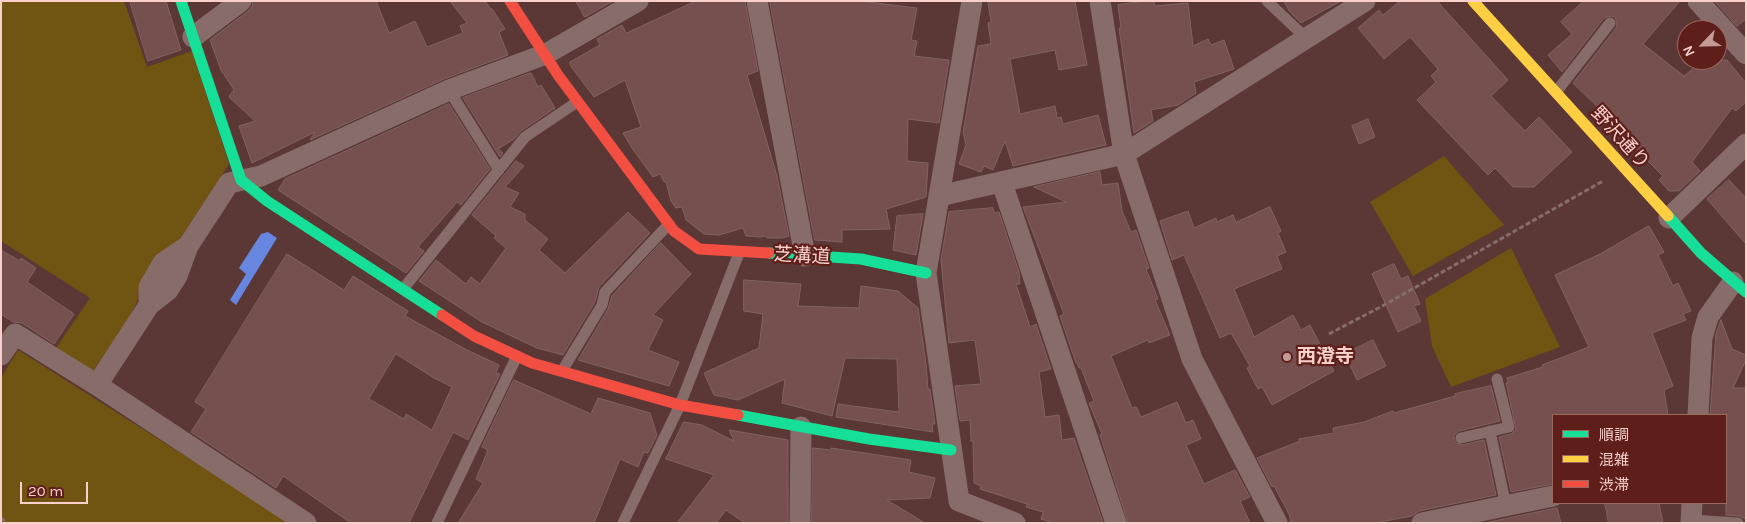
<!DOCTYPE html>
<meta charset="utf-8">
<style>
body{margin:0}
#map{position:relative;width:1747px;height:524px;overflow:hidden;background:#5b3835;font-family:Karla,"Noto Sans JP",sans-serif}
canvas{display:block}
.frame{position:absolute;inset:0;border:2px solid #f9d0cb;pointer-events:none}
.legend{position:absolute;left:1552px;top:414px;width:175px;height:90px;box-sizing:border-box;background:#5e1f1b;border:1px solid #9c6661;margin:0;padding:6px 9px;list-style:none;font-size:15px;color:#f9d0cb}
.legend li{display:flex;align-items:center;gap:10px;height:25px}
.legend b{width:25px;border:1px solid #9c6661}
.north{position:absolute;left:1677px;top:20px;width:50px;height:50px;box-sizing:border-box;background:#5e1f1b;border:1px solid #9c6661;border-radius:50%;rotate:246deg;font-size:14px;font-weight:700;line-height:20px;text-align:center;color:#f9d0cb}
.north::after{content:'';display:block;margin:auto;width:18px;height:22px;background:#c29b96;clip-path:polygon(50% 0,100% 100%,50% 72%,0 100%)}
.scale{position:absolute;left:20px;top:482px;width:68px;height:22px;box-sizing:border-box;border:2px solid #f9d0cb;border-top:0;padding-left:6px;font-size:15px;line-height:18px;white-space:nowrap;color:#f9d0cb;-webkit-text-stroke:4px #5e1f1b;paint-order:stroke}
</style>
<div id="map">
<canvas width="1747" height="524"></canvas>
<div class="frame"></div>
<ul class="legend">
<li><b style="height:6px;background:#16e098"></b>順調</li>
<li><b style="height:6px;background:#ffcf43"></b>混雑</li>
<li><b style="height:6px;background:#f24e42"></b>渋滞</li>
</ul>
<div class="north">N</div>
<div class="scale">20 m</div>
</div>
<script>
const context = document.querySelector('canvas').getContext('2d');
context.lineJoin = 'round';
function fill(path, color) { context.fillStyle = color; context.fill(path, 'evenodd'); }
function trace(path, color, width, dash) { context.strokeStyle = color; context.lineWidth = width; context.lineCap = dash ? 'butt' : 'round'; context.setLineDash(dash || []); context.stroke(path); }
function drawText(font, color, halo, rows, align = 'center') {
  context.font = font + ' Karla,"Noto Sans JP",sans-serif'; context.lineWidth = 4.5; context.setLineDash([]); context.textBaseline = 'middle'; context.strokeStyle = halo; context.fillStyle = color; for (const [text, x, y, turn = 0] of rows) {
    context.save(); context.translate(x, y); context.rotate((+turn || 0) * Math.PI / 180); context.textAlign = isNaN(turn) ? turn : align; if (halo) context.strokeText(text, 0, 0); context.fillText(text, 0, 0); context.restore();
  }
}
const green = new Path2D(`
 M1,1H124L147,67L192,51L229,164L174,248L139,290L137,302L122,329L91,374L54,351L90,298L1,241Z
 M1444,156L1504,225L1413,276L1370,202Z
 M1511,248L1560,347L1451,387L1432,346L1425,299Z
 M18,350L291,523H1V378Z`);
const water = new Path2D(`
 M268,232L277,238L236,305L230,300L246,274L239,268L261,234Z`);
const building = new Path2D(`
 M130,1H166L181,50L148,61Z
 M253,1H376L389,33L415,21L427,47L463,33L460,26L467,23L450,1H485L491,9H492L505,29L499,32L508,55L444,79L310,140L315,132L252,163L239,126L255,121L230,98L229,96L234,90L221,70L210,40L248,11L252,6Z
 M576,1H613L585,17Z
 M696,1H745L758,71L747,75L777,176L789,236L782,238H767L766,236L761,237L746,236L743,228L719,235L704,234L686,220L682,207L676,208L671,201L666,182H664L660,174L653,177L632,148L623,133L641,127L625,80L594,97L570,65V62L600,45L597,39L622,25L626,33Z
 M770,1H860L917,8L911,40L917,41L914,56L949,60L939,123L908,119L907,161L928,163L926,197L886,209L890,229L842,230V242L815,240Z
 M988,1H1075L1087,65L1059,70L1055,50L1010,59L1020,114L1055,106L1057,118L1061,117L1063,124L1098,115L1106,145L1013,166L1005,141L993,170L984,166L981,172L959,164L966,145L963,132L978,46L991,44L988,23L991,22Z
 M1146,1H1154L1155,6L1188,3L1193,46L1208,39L1211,45L1224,40L1234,69L1194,82L1196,93L1178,105L1151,110L1153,121L1134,133L1119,28H1121L1118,5Z
 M1284,1H1341L1301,23L1290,12Z
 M1400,1H1437L1508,80L1491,96L1525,131L1539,117L1572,152L1534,187H1513L1495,168L1488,175L1417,100L1436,82L1431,76L1438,69L1410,37L1384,59L1358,28L1379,10L1383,15Z
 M1584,1H1680L1643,44L1684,76L1704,60H1727L1746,83V102L1736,111L1732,108L1692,162L1700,171L1679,191H1669L1659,180L1663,176L1611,124L1613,122L1573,83L1616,28L1617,24L1615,17L1611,16L1604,18L1562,72L1548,55L1572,34L1561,22Z
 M1715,1H1746V19L1737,26Z
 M531,73L538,87L541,85L555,108L521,131L514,139L498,149L503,153L500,157L463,98Z
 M449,104L490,169L461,205L457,202L418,247L424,251L406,273L278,190L285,179Z
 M1368,119L1375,137L1359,144L1352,126Z
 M516,161L524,166L505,187L519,193L510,207L525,214V220L548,239L539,250L565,273L628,212L650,233L599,287L595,302L563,355L537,348L482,322L419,281L436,260L466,284L471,277L480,284L506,248L494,238L496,236L472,215Z
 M1100,172L1102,185L1118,183L1122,211L1131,232L1136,230L1149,268L1146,269L1158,299L1155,300L1170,335L1149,343L1148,340L1111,356L1132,408L1136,407L1141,417L1177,402L1186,423L1193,420L1201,439L1186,445L1204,484L1235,470L1250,497L1240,501L1250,523H1128L1100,435L1102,434L1089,403L1094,401L1081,368H1079L1077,363H1076L1060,316L1064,314L1023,207L1066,202L1034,187Z
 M1729,180L1746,198V244L1707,199Z
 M1270,207L1281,231L1278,233L1286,252L1277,256L1282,269L1234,289L1254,337L1293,315L1301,330L1310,325L1334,371L1272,405L1262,387L1258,389L1247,368L1250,366L1231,333L1220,338L1184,255L1172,260L1160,221L1188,211L1194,228L1216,218L1217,222L1233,215L1236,222Z
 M993,208L994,213L999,212L1019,272L1020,284H1016L1030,327L1036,324L1051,369L1039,372L1045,417L1059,415L1062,440L1074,438L1103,523H1053L1041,519L1043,512L1026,507L1027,504L980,489L981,486L974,483L973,441H971L970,420L960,421L955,386L981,384L975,340L949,343L941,260L949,212Z
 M923,214L916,255L893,250L897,216Z
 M1649,226L1664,252L1658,255L1673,286L1678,283L1691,311L1683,314L1686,320L1652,333L1673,386L1664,390L1668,415H1553V484L1511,492L1499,437L1511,434L1516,429L1506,383H1508L1507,378L1543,367L1542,365L1589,347L1555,275L1600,254Z
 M661,243L691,274L653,315L663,320L648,350L679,362L669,386L578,360L608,309L612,296Z
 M1,250L20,261L21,258L36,268L27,282L74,314L54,344L22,323L13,322L1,314Z
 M287,254L344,290L353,276L408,311L405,316L467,350L499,365L496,373L500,374L468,440L453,432L409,523H351L283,476L276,488L191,432L206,409L195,402ZM396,354L434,378L452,387L432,430L406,414L404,419L369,399Z
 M1394,264L1401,279L1408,276L1420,304L1414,306L1421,321L1398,332L1372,274Z
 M744,280L801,284L798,306L859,308L861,286L898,291L918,308L926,364L928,389H930L935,424H932L933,432L836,417L838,404L899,412L897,359L845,358L832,416L782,403L785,379L738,400L714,395L704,373L759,348L763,314L744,311Z
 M1721,320L1732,349L1746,355V360L1733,388H1746V519L1739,516L1726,515V415H1710L1716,334Z
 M1373,340L1386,366L1357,380L1345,354Z
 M514,380L591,414L598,398L650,413L657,435L648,453L644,452L638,467L620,459L594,523H458L483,483L476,479L488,450L482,447Z
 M1491,386L1500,421L1459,431L1454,435V439L1456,443L1462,445L1484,440L1496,495L1419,511L1412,516L1375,523H1291L1289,514L1274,486L1272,487L1257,458L1300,441L1299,439L1334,433L1333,428L1364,422L1393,411L1394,413L1455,396V394Z
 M684,422L702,425L734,441L729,430L788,440V523H745L726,510L716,523H677L714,475L666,459Z
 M813,448L831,450V448L911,460L909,472L935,478L930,498L887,500L925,523H812Z
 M1605,503H1659L1663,523H1609Z
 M1557,508L1561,523H1485L1556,508Z`);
const path = new Path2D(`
 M1329,334L1386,304L1603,181
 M1,518L7,523`);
const lane = new Path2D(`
 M1267,1L1306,38
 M449,90L499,170
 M1556,92L1610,23
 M403,289L525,137L577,102
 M562,371L602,305L605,292L669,224
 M1490,431L1506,506
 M1461,438L1509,427L1497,379
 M1691,520L1738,523
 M437,523L517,356
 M623,523L680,405L739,253`);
const street = new Path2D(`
 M757,1L805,256
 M972,1L926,273L959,501L1015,523
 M1100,1L1124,154L1192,359L1277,523
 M1698,1L1746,54
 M193,37L241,1
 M1002,183L1116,523
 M939,196L1124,154L1365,1
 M1669,218L1746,144
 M149,305V287L163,263L188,246
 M1,355L15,334L97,385L306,523
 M97,385L149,305L168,290L177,276L188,246L229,183L261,176L449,90L546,54L638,1
 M1698,415L1702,338L1708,317L1733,282
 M800,523L801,427
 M1422,523L1553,496
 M1691,523L1692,503`);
const fast = new Path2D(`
 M181,1L241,180L267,201L442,315
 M1668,216L1701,253L1746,292
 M769,253L861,259L926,273
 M738,415L869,439L951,450`);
const slow = new Path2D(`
 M1473,1L1668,216`);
const jam = new Path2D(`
 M510,1L558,75L674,231L699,249L769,253
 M442,315L474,336L532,363L680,405L738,415`);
const markers = [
 [1287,357,5,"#c29b96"]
];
const streetNames = [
 ["野沢通り",1620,138,48],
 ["芝溝道",802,256,3]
];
const poiNames = [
 ["西澄寺",1297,357]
];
fill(green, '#705411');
fill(water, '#6786e0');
fill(building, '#76504e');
trace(building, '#806360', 1);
trace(path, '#866d6b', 3, [5, 2.5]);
trace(lane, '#876c6a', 11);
trace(street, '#876c6a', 21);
trace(fast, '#16e098', 11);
trace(slow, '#ffcf43', 11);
trace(jam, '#f24e42', 11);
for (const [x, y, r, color] of markers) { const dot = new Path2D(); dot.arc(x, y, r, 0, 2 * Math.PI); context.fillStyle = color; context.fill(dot); trace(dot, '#5e1f1b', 2); }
drawText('19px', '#f9d0cb', '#5e1f1b', streetNames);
drawText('bold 19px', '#f9d0cb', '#5e1f1b', poiNames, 'left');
</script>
